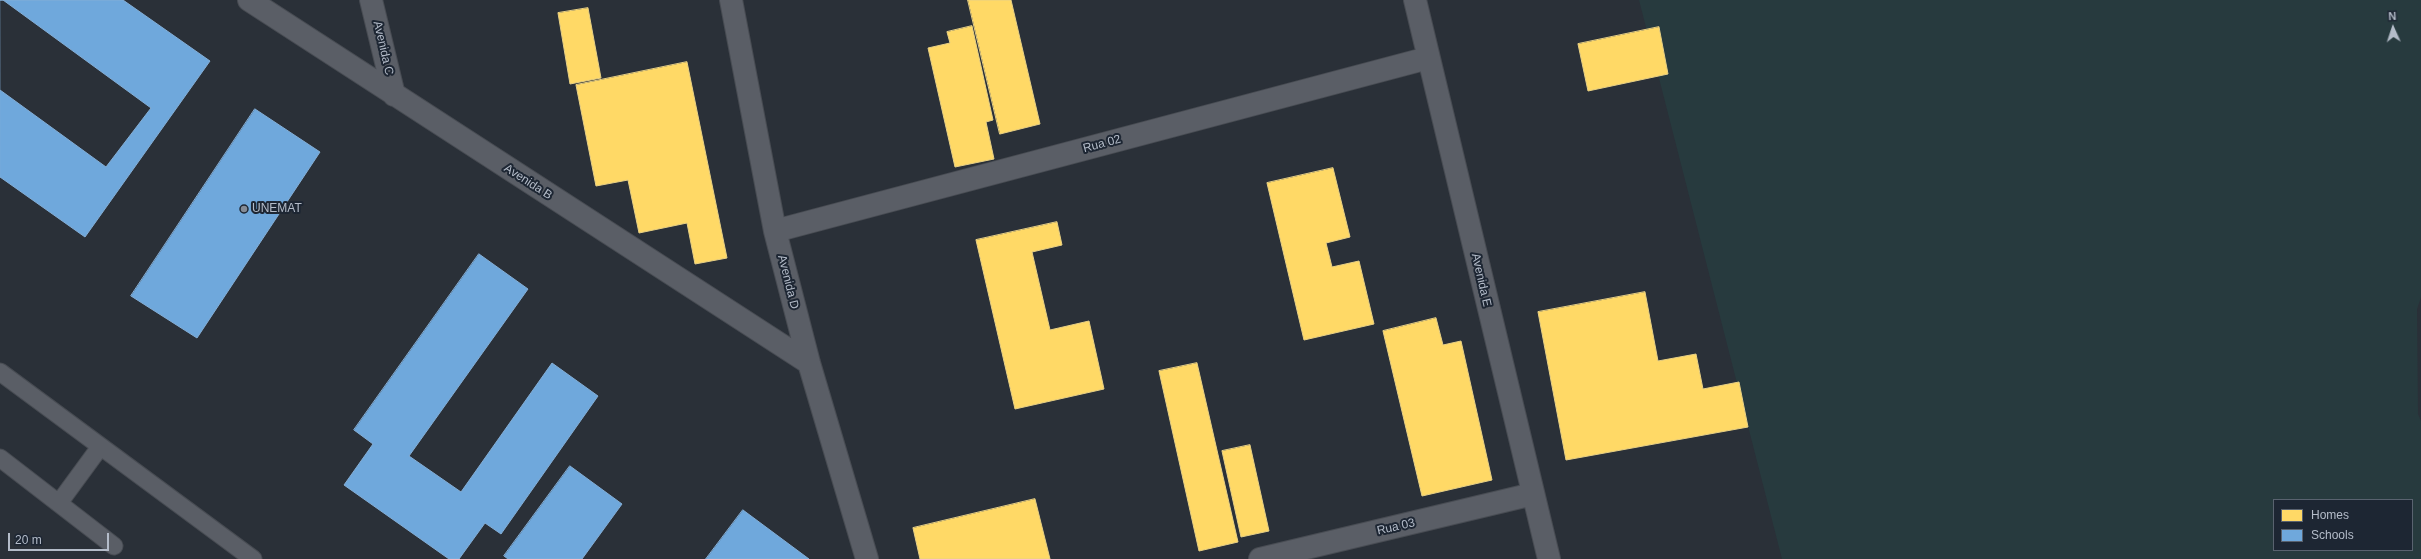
<!DOCTYPE html>
<style>
body{margin:0}
#map{position:relative;width:2421px;height:559px;overflow:hidden;background:#2a3038;font-family:Helvetica,sans-serif}
canvas{display:block}
.legend{position:absolute;left:2273px;top:499px;width:140px;height:52px;box-sizing:border-box;background:#1d2633;border:1px solid #59626f;margin:0;padding:5px 7px;list-style:none;font-size:12px;color:#b4bcc9}
.legend li{display:flex;align-items:center;gap:8px;height:20px}
.legend b{width:20px;border:1px solid #59626f}
.north{position:absolute;left:2373px;top:8px;width:40px;height:40px;-webkit-text-stroke:3px #1d2633;paint-order:stroke;rotate:357deg;font-size:11px;font-weight:700;line-height:16px;text-align:center;color:#b4bcc9}
.north::after{content:'';display:block;margin:auto;width:14px;height:18px;background:#b4bcc9;clip-path:polygon(50% 0,100% 100%,50% 72%,0 100%)}
.scale{position:absolute;left:8px;top:533px;width:101px;height:18px;box-sizing:border-box;border:2px solid #b4bcc9;border-top:0;padding-left:5px;font-size:12px;line-height:14px;white-space:nowrap;color:#b4bcc9;-webkit-text-stroke:3px #1d2633;paint-order:stroke}
</style>
<div id="map">
<canvas width="2421" height="559"></canvas>
<ul class="legend">
<li><b style="height:11px;background:#ffd966"></b>Homes</li>
<li><b style="height:11px;background:#6fa8dc"></b>Schools</li>
</ul>
<div class="north">N</div>
<div class="scale">20 m</div>
</div>
<script>
const context = document.querySelector('canvas').getContext('2d');
context.lineJoin = 'round';
function fill(path, color) { context.fillStyle = color; context.fill(path, 'evenodd'); }
function trace(path, color, width, dash) { context.strokeStyle = color; context.lineWidth = width; context.lineCap = dash ? 'butt' : 'round'; context.setLineDash(dash || []); context.stroke(path); }
function drawText(font, color, halo, rows, align = 'center') {
  context.font = font + ' Helvetica,sans-serif'; context.lineWidth = 4; context.setLineDash([]); context.textBaseline = 'middle'; context.strokeStyle = halo; context.fillStyle = color; for (const [text, x, y, turn = 0] of rows) {
    context.save(); context.translate(x, y); context.rotate((+turn || 0) * Math.PI / 180); context.textAlign = isNaN(turn) ? turn : align; if (halo) context.strokeText(text, 0, 0); context.fillText(text, 0, 0); context.restore();
  }
}
const green = new Path2D(`
 M1639,0H2421V297L2417,309L2418,414L2421,421V559H1782ZM2274,500H2412V550H2274Z`);
const homes = new Path2D(`
 M968,0H1011L1040,124L1000,134Z
 M588,8L601,78L570,84L558,13Z
 M972,26L993,120L986,122L994,159L955,167L928,48L950,43L947,32Z
 M1659,27L1668,74L1588,91L1578,44Z
 M687,62L727,258L695,264L687,223L639,233L628,180L596,186L576,85Z
 M1333,168L1350,237L1326,243L1332,267L1359,261L1374,324L1304,340L1267,183Z
 M1057,222L1062,245L1032,252L1050,330L1089,321L1104,389L1015,409L976,240Z
 M1645,292L1658,361L1696,354L1703,389L1739,382L1748,427L1566,460L1538,312Z
 M1436,318L1443,345L1461,341L1492,480L1422,496L1383,331Z
 M1197,363L1238,542L1199,551L1159,371Z
 M1250,445L1269,531L1241,537L1222,451Z
 M1035,499L1050,559H920L913,528Z`);
const schools = new Path2D(`
 M0,0H123L210,61L85,237L0,177Z
 M0,0H3L151,108L106,167L0,90Z
 M255,109L320,152L197,338L131,296Z
 M479,254L528,289L409,456L461,492L552,363L598,396L501,534L485,523L459,559H449L344,485L373,444L354,430Z
 M570,466L622,504L582,559H508L504,556Z
 M743,510L809,559H706Z`);
const service = new Path2D(`
 M0,372L253,559
 M0,458L114,546
 M59,503L100,447`);
const minor = new Path2D(`
 M249,0L809,363
 M371,0L394,95
 M731,0L775,231L809,363L867,559
 M1415,0L1549,559
 M775,231L1428,58
 M1260,559L1533,494`);
const markers = [
 [244,209,4,"#848b96"]
];
const streetNames = [
 ["Avenida C",383,48,77],
 ["Rua 02",1102,144,-15],
 ["Avenida B",528,182,33],
 ["Avenida E",1481,280,77],
 ["Avenida D",788,282,76],
 ["Rua 03",1396,527,-13]
];
const poiNames = [
 ["UNEMAT",252,209]
];
fill(green, '#273a3e');
fill(homes, '#ffd966');
trace(homes, '#e8d084', 1);
fill(schools, '#6fa8dc');
trace(schools, '#84aed6', 1);
trace(service, '#484c53', 19);
trace(minor, '#484c53', 24);
trace(service, '#5a5e66', 17);
trace(minor, '#5a5e66', 22);
for (const [x, y, r, color] of markers) { const dot = new Path2D(); dot.arc(x, y, r, 0, 2 * Math.PI); context.fillStyle = color; context.fill(dot); trace(dot, '#1d2633', 1.5); }
drawText('12px', '#b4bcc9', '#1d2633', streetNames);
drawText('12px', '#b4bcc9', '#1d2633', poiNames, 'left');
</script>
